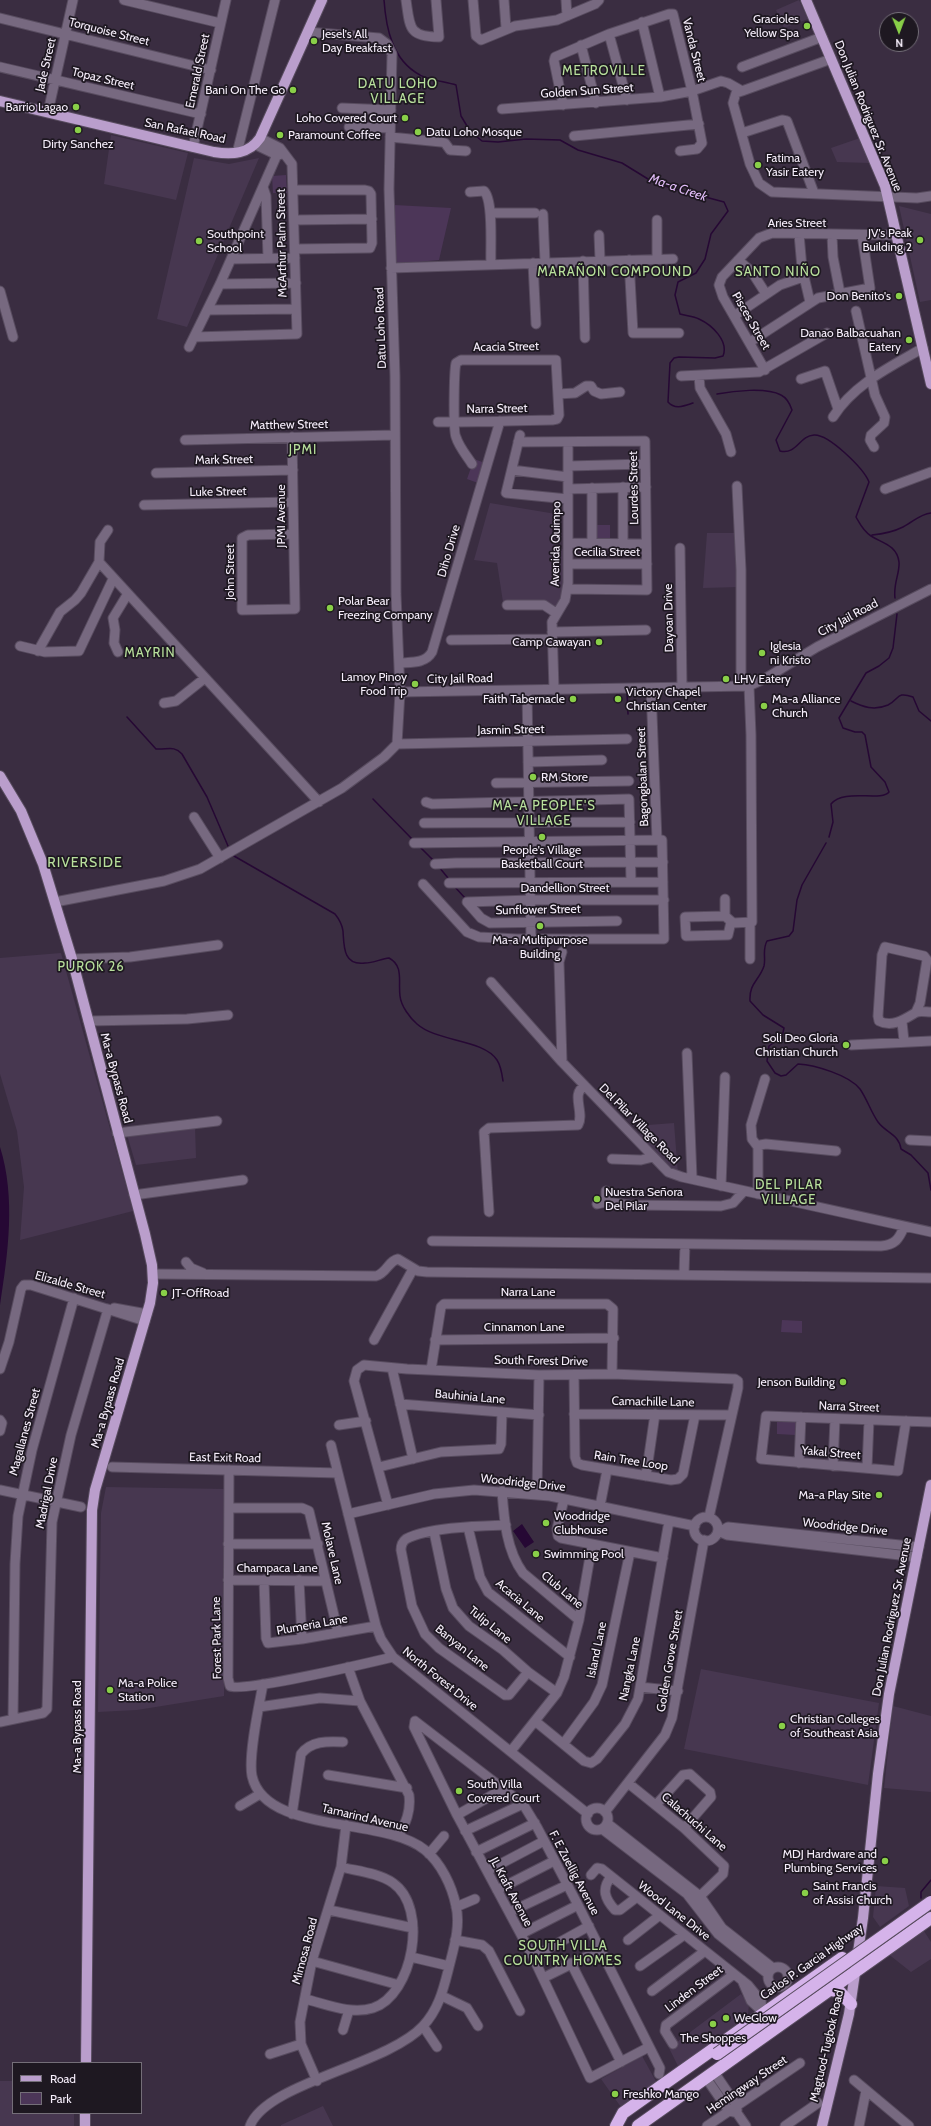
<!DOCTYPE html>
<meta charset="utf-8">
<style>
body{margin:0}
#map{position:relative;width:931px;height:2126px;overflow:hidden;background:#3a2d41;font-family:Cabin,sans-serif}
canvas{display:block}
.legend{position:absolute;left:12px;top:2062px;width:130px;height:52px;box-sizing:border-box;background:#1e1821;border:1px solid #746e78;margin:0;padding:5px 7px;list-style:none;font-size:12px;color:#f6eefb}
.legend li{display:flex;align-items:center;gap:8px;height:20px}
.legend b{width:20px;border:1px solid #746e78}
.north{position:absolute;left:879px;top:12px;width:40px;height:40px;box-sizing:border-box;background:#1e1821;border:1px solid #746e78;border-radius:50%;rotate:179deg;font-size:11px;font-weight:700;line-height:16px;text-align:center;color:#f6eefb}
.north::after{content:'';display:block;margin:auto;width:14px;height:18px;background:#89cf48;clip-path:polygon(50% 0,100% 100%,50% 72%,0 100%)}
</style>
<div id="map">
<canvas width="931" height="2126"></canvas>
<ul class="legend">
<li><b style="height:5px;background:#ba9ecc"></b>Road</li>
<li><b style="height:11px;background:#4c3658"></b>Park</li>
</ul>
<div class="north">N</div>
</div>
<script>
const context = document.querySelector('canvas').getContext('2d');
context.lineJoin = 'round';
function fill(path, color) { context.fillStyle = color; context.fill(path, 'evenodd'); }
function trace(path, color, width, dash) { context.strokeStyle = color; context.lineWidth = width; context.lineCap = dash ? 'butt' : 'round'; context.setLineDash(dash || []); context.stroke(path); }
function drawText(font, color, halo, rows, align = 'center') {
  context.font = font + ' Cabin,sans-serif'; context.lineWidth = 3.5; context.setLineDash([]); context.textBaseline = 'middle'; context.strokeStyle = halo; context.fillStyle = color; for (const [text, x, y, turn = 0] of rows) {
    context.save(); context.translate(x, y); context.rotate((+turn || 0) * Math.PI / 180); context.textAlign = isNaN(turn) ? turn : align; if (halo) context.strokeText(text, 0, 0); context.fillText(text, 0, 0); context.restore();
  }
}
const built = new Path2D(`
 M799,0L808,19L784,28L776,10Z
 M111,135L188,153L176,200L104,184Z
 M860,138L870,163L837,162L831,148Z
 M194,158L229,164L259,158L187,327L157,319Z
 M899,206L931,214V300L920,302Z
 M490,503L556,514V549H565V591L556,608L541,603L503,602L497,563L474,560Z
 M707,533H738L739,587L703,588Z
 M61,953L133,1211L20,1240L24,1187L17,1131L0,1074V958Z
 M674,1123L678,1174L671,1171L636,1137L648,1125Z
 M195,1126L196,1158L136,1165L127,1135Z
 M106,1487L226,1489L224,1696L137,1710L98,1712L101,1513Z
 M701,1669L879,1703L868,1785L684,1749Z
 M893,1706L931,1716V1792L884,1788Z
 M876,1886L905,1888L909,1906L880,1927L873,1917Z
 M922,1928L931,1942V1959L911,1972L887,1953Z
 M741,1994L749,2005L747,2022L680,2070L669,2048Z
 M642,2056L658,2085L623,2110L601,2079Z
 M0,2081H13V2113H74V2126H0Z
 M323,2106L333,2126H281V2125Z`);
const green = new Path2D(`
 M286,175L287,193H273L272,176Z
 M394,205L451,208L439,260L394,264Z
 M474,459L485,463L478,483L467,479Z
 M597,525H610V538H597Z
 M782,1320L802,1321V1333L781,1332Z
 M777,1422H796L795,1435L777,1434Z`);
const water = new Path2D(`
 M0,1147C16,1198 8,1253 0,1305Z
 M522,1524L534,1542L525,1548L513,1531Z`);
const stream = new Path2D(`
 M384,0C386,28 392,60 420,75C426,79 446,82 456,85L461,116L470,131L482,141L498,142L526,139L560,140L578,150L622,163L648,179L668,187L724,202L728,211L711,234L705,259L696,273L678,282L675,295L680,314C686,316 693,316 699,319C712,325 729,341 723,356L715,358L679,357L674,358L670,363L668,402C675,410 684,406 693,403
 M717,394C733,391 766,387 781,395C787,398 790,404 792,410L776,440L780,451C797,455 799,436 814,435C829,434 864,469 869,482L856,517C860,524 863,531 871,536C882,543 897,545 899,562C900,573 893,584 895,598
 M872,535C883,534 893,532 903,527C913,522 920,514 931,513
 M627,692L628,714
 M851,701C863,707 874,711 888,705C900,699 896,691 913,697L919,711L931,721
 M127,717L156,749C167,750 174,745 182,754L207,797L228,846
 M373,799L412,839
 M829,837L833,822L831,804C844,788 881,802 889,792L885,782L871,767L865,735L862,732H855L843,728L839,718L866,673L879,666L889,658L893,648L897,614
 M826,843L802,885L797,900L793,931L789,936L767,941C762,950 766,958 764,966C759,981 749,983 750,1001L763,1015L784,1028L782,1037L769,1046L767,1061L775,1073L781,1076L786,1075L798,1064C815,1065 849,1075 860,1089C867,1099 871,1112 878,1122C886,1133 899,1134 901,1149L911,1155L928,1173L931,1190
 M420,847L433,860
 M234,856L335,914C339,919 342,924 343,931C344,946 343,966 365,963C373,963 381,959 389,958C404,966 398,981 400,996C401,1006 410,1018 417,1024C437,1042 483,1039 497,1060C501,1066 502,1074 503,1081
 M439,867L448,878
 M454,886L465,898
 M921,1898V1892L931,1880`);
const minor = new Path2D(`
 M124,0L220,23
 M406,0C410,27 408,37 439,37L436,0
 M473,0L476,36L481,40L515,26L557,20L595,4L599,0
 M504,0L506,28
 M566,0L567,16
 M0,18L211,70
 M642,22L660,97
 M609,34L627,100
 M581,45L596,103
 M0,67L201,114
 M742,67L822,37
 M742,91L736,93L733,103L750,164L759,183L772,192L917,198L931,196
 M563,105L554,61L555,57L609,34L669,14H673L692,91L702,143L697,149L680,151
 M342,108L391,110
 M502,109L660,97L692,91L721,81L728,83L742,91L831,59
 M48,112L73,0
 M349,127L390,128
 M742,133L782,120L787,121L814,193
 M574,136L699,124
 M390,137L441,142L445,143L450,150L466,151
 M254,144L277,155L282,154
 M193,147L226,0
 M237,153L275,0
 M263,187L266,196L268,258
 M293,190H365L369,191L371,194L372,243L370,248L295,249
 M470,192L484,191C494,201 490,249 491,264
 M490,213H535
 M543,214L545,262
 M294,220L372,219
 M657,220V259
 M799,234L802,268L810,302
 M599,235L600,260
 M832,235L833,257L840,293
 M231,259L295,258
 M629,260L633,333H679
 M738,260L752,272L766,294
 M583,261L585,338
 M533,263L536,324
 M391,268L673,259
 M220,284L296,283
 M0,291L13,337
 M208,310L296,309
 M856,311L875,395L885,417L884,423L871,435L870,440L874,447
 M734,316L780,285L803,277
 M194,337L297,334L292,164L280,148L260,138
 M750,342L818,298L870,288L862,235
 M189,347L220,284L280,148
 M765,370L723,297L719,285L722,277L759,238L772,233L897,235
 M681,376L759,372L827,333
 M699,376L700,388L726,434L731,452
 M801,379L825,371L838,409
 M558,394L575,393L586,386H591L594,391L601,394L620,392
 M833,417C854,384 890,367 923,348
 M438,422C461,422 484,422 507,421L552,420L557,419L559,415L556,360H461L456,363C454,371 453,432 456,437C459,447 467,456 472,464
 M520,435L506,493L568,499
 M185,440L395,435
 M518,442L645,441L647,590L568,589
 M568,466L645,464
 M512,470L568,477
 M156,473L293,470
 M737,486L741,570V686
 M592,488V544
 M568,489L646,487
 M885,489L931,472
 M144,505L292,502
 M292,534L248,535L242,538V610L295,609L292,437
 M568,543L646,544
 M623,544V487
 M680,548L682,688
 M99,562L319,802
 M568,564H647
 M507,605H544L556,613
 M552,632L646,630
 M451,640L552,639
 M20,646L45,652L79,651L113,579
 M38,651L60,612L75,600L81,593L99,562L100,542L108,530
 M118,652L114,643L115,630L113,618L127,595
 M399,663C411,662 425,664 432,652L500,421
 M651,689L657,840
 M527,690L531,939
 M554,690L552,622L565,600L568,583V442
 M400,692L749,686L766,678L817,647L931,589
 M164,703L176,701L205,678
 M397,744L627,739
 M528,762L602,760
 M496,783L629,781
 M426,802L432,804L629,799L631,881
 M194,817L220,858
 M424,823L630,822
 M414,843L662,840L664,939H517L479,937L467,932L423,884
 M435,864L456,863L663,862
 M449,883L663,882
 M725,899V916
 M55,902L164,881L200,869L342,788L384,757L397,744L400,692L396,594L395,376L389,189L392,54L387,44L379,38L308,32
 M467,902L531,900H664
 M467,902L481,918L490,923L617,921
 M731,922L728,935L686,936L685,917L725,916L733,923L752,922L751,735L749,686
 M750,922V959
 M562,952L559,962L562,1062
 M72,959L130,957L218,945
 M491,982L562,1062L668,1172L682,1177L931,1232
 M916,1012L920,1003L927,960L924,956L885,947L882,955L878,1016L879,1021C892,1028 905,1019 915,1013C919,1010 926,1012 931,1012
 M88,1021L187,1019L228,1015
 M902,1022L904,1041
 M851,1045L931,1041
 M687,1053L692,1178
 M117,1133L217,1121
 M910,1140L931,1141
 M758,1147L760,1145L766,1144L836,1151
 M612,1159L641,1160L653,1157
 M721,1186L725,1077
 M606,1191V1202
 M758,1194V1147L752,1139L751,1125L765,1079
 M134,1195L243,1180
 M597,1204L606,1202L629,1205L721,1206L733,1203L744,1191
 M489,1212L484,1132L489,1128L578,1125C585,1113 570,1093 585,1086
 M432,1241L881,1246C895,1245 899,1239 904,1227
 M186,1262L191,1268L203,1273
 M153,1274L376,1276C387,1273 388,1261 398,1259L418,1271L427,1272L931,1278
 M684,1274L685,1244
 M114,1308L147,1314
 M374,1340L413,1269
 M435,1340L614,1338
 M392,1368L413,1459
 M0,1369L9,1342L21,1289L24,1285H31L145,1321
 M431,1370L441,1307L444,1304H607L613,1309L612,1374
 M574,1375L575,1457L577,1463L582,1465L671,1480L678,1479L683,1474L695,1415
 M400,1404L539,1415
 M574,1414L732,1415
 M0,1420L2,1423L0,1431
 M906,1421L898,1471L761,1459L766,1416C821,1418 876,1420 931,1422
 M339,1425L366,1421
 M331,1445L376,1626L381,1639L393,1657L588,1814
 M799,1463L801,1417
 M833,1466L835,1419
 M112,1467L338,1473
 M379,1467L441,1452L499,1449L501,1444L502,1412
 M867,1468L869,1420
 M229,1470L228,1678L230,1686C241,1693 372,1662 393,1657
 M646,1476L655,1414
 M0,1490L81,1507
 M502,1491C504,1518 506,1550 523,1573L579,1620
 M537,1494L539,1375
 M564,1499L557,1529L558,1536L561,1538L663,1558
 M388,1505L354,1381L357,1370L364,1365L407,1369L539,1375L612,1374L735,1379L738,1381V1388L709,1517
 M600,1506L607,1470
 M229,1508H302L309,1511L338,1632
 M348,1514L434,1494L474,1490L550,1496L695,1526
 M694 1529a12 12 0 1 1 24 0a12 12 0 1 1-24 0Z
 M506,1525C480,1526 429,1527 406,1539C402,1542 401,1546 401,1550L412,1606L425,1634L439,1648L505,1695H509L528,1672
 M468,1527L480,1577L488,1592L570,1657
 M718,1531L727,1535L917,1557
 M721,1531L728,1527L919,1547
 M434,1532L446,1589L453,1608L469,1626L503,1650L528,1672L557,1693
 M228,1544H318
 M228,1580L326,1581
 M264,1580L266,1638L268,1643L302,1639L376,1626
 M299,1580L302,1639
 M348,1667L360,1701L409,1795C411,1811 406,1823 398,1836
 M640,1687L678,1691
 M259,1707L320,1698L360,1701
 M13,1719L15,1564L18,1516L32,1450L74,1298
 M535,1721L584,1761L591,1763L597,1759L625,1724L638,1699L669,1521
 M0,1722L43,1713L47,1709L52,1522L71,1435L108,1309
 M564,1743L594,1702L602,1685L630,1552
 M511,1751L557,1693L564,1677L579,1620L592,1545
 M328,1775L407,1788
 M628,1783L684,1828L724,1866L723,1874L695,1901
 M656,1805L683,1775L690,1774L710,1792L711,1797L684,1828
 M240,1806L260,1794
 M586 1819a11 11 0 1 1 22 0a11 11 0 1 1-22 0Z
 M605,1812L665,1735L672,1718L704,1540
 M292,1814L301,1754C311,1741 327,1741 343,1742
 M457,1815L503,1789
 M607,1823L700,1896L722,1928L773,1968
 M602,1829L687,1894L718,1934L768,1974
 M465,1831L523,1804
 M476,1852L535,1823
 M429,1854L444,1836
 M487,1871L544,1841
 M591,1875L597,1868L602,1869L748,1985L761,2001L762,2009
 M611,1877C601,1889 605,1899 615,1910H620L637,1897
 M497,1890L554,1861
 M456,1907L475,1899
 M329,1910L413,1928
 M510,1912L567,1885
 M521,1934L578,1905
 M455,1940L482,1945L489,1951L520,2011
 M628,1940L660,1915
 M411,1957L449,1966
 M533,1957L589,1926
 M312,1961L399,1985
 M571,1963L621,2062
 M640,1966L684,1935
 M768 1977a10 10 0 1 1 20 0a10 10 0 1 1-20 0Z
 M543,1978L600,1950
 M742,1980L751,2001L764,2013
 M652,1991L705,1951
 M442,1996L467,2008L478,2026
 M305,1999C326,2004 351,2015 373,2008C413,1995 429,1908 393,1883C379,1873 357,1871 341,1867
 M423,2026L437,2047
 M343,2030L349,2010
 M673,2044L665,2031L666,2025L734,1974
 M649,2047L590,2078L533,1957L457,1815L414,1727L415,1721L523,1804L537,1827L578,1905L660,2068L659,2074
 M270,2054L301,2044
 M714,2072L737,2106V2112
 M706,2078L729,2111L737,2113L746,2126
 M854,2080L909,2126
 M317,2081L301,2044L300,2022L312,1961L341,1867L346,1825
 M250,2126C266,2083 387,2065 423,2026C438,2010 443,1991 448,1971C453,1950 461,1927 456,1906C452,1886 441,1863 425,1850C384,1816 265,1835 252,1776C248,1756 259,1706 263,1684
 M707,2126L800,2063
 M785,2126L818,2103
 M859,2126L866,2091`);
const major = new Path2D(`
 M806,0L885,186L931,384
 M0,101L214,152C232,155 249,154 260,138L322,0
 M0,776L21,811L43,864L72,959L145,1234L152,1265L153,1283L150,1303L95,1490L92,1510L86,2063
 M85,2126V2113
 M822,2126L849,2014L863,1918L878,1774L889,1694L931,1485`);
const highway = new Path2D(`
 M830,1990L839,1991L851,2004
 M616,2126L623,2113L842,1958
 M638,2126L931,1918`);
const highwayBridge = new Path2D(`
 M717,2054L931,1902`);
const markers = [
 [807,26,4,"#89cf48"],
 [314,41,4,"#89cf48"],
 [293,90,4,"#89cf48"],
 [76,107,4,"#89cf48"],
 [405,118,4,"#89cf48"],
 [78,130,4,"#89cf48"],
 [418,132,4,"#89cf48"],
 [280,135,4,"#89cf48"],
 [758,165,4,"#89cf48"],
 [920,240,4,"#89cf48"],
 [199,241,4,"#89cf48"],
 [899,296,4,"#89cf48"],
 [909,340,4,"#89cf48"],
 [330,608,4,"#89cf48"],
 [599,642,4,"#89cf48"],
 [762,653,4,"#89cf48"],
 [726,679,4,"#89cf48"],
 [415,684,4,"#89cf48"],
 [573,699,4,"#89cf48"],
 [618,699,4,"#89cf48"],
 [764,706,4,"#89cf48"],
 [533,777,4,"#89cf48"],
 [542,837,4,"#89cf48"],
 [540,926,4,"#89cf48"],
 [846,1045,4,"#89cf48"],
 [597,1199,4,"#89cf48"],
 [164,1293,4,"#89cf48"],
 [843,1382,4,"#89cf48"],
 [879,1495,4,"#89cf48"],
 [546,1523,4,"#89cf48"],
 [536,1554,4,"#89cf48"],
 [110,1690,4,"#89cf48"],
 [782,1726,4,"#89cf48"],
 [459,1791,4,"#89cf48"],
 [885,1861,4,"#89cf48"],
 [805,1893,4,"#89cf48"],
 [726,2018,4,"#89cf48"],
 [713,2024,4,"#89cf48"],
 [615,2094,4,"#89cf48"]
];
const poiNames = [
 ["Gracioles",799,19,"right"],
 ["Yellow Spa",799,33,"right"],
 ["Jesel's All",322,34],
 ["Day Breakfast",322,48],
 ["Bani On The Go",285,90,"right"],
 ["Barrio Lagao",68,107,"right"],
 ["Loho Covered Court",397,118,"right"],
 ["Datu Loho Mosque",426,132],
 ["Paramount Coffee",288,135],
 ["Dirty Sanchez",78,144,"center"],
 ["Fatima",766,158],
 ["Yasir Eatery",766,172],
 ["JV's Peak",912,233,"right"],
 ["Building 2",912,247,"right"],
 ["Southpoint",207,234],
 ["School",207,248],
 ["Don Benito's",891,296,"right"],
 ["Danao Balbacuahan",901,333,"right"],
 ["Eatery",901,347,"right"],
 ["Polar Bear",338,601],
 ["Freezing Company",338,615],
 ["Camp Cawayan",591,642,"right"],
 ["Iglesia",770,646],
 ["ni Kristo",770,660],
 ["Lamoy Pinoy",407,677,"right"],
 ["Food Trip",407,691,"right"],
 ["LHV Eatery",734,679],
 ["Victory Chapel",626,692],
 ["Christian Center",626,706],
 ["Faith Tabernacle",565,699,"right"],
 ["Ma-a Alliance",772,699],
 ["Church",772,713],
 ["RM Store",541,777],
 ["People's Village",542,850,"center"],
 ["Basketball Court",542,864,"center"],
 ["Ma-a Multipurpose",540,940,"center"],
 ["Building",540,954,"center"],
 ["Soli Deo Gloria",838,1038,"right"],
 ["Christian Church",838,1052,"right"],
 ["Nuestra Señora",605,1192],
 ["Del Pilar",605,1206],
 ["JT-OffRoad",172,1293],
 ["Jenson Building",835,1382,"right"],
 ["Ma-a Play Site",871,1495,"right"],
 ["Woodridge",554,1516],
 ["Clubhouse",554,1530],
 ["Swimming Pool",544,1554],
 ["Ma-a Police",118,1683],
 ["Station",118,1697],
 ["Christian Colleges",790,1719],
 ["of Southeast Asia",790,1733],
 ["South Villa",467,1784],
 ["Covered Court",467,1798],
 ["MDJ Hardware and",877,1854,"right"],
 ["Plumbing Services",877,1868,"right"],
 ["Saint Francis",813,1886],
 ["of Assisi Church",813,1900],
 ["WeGlow",734,2018],
 ["The Shoppes",713,2038,"center"],
 ["Freshko Mango",623,2094]
];
const streetNames = [
 ["Torquoise Street",109,32,14],
 ["Vanda Street",694,50,76],
 ["Jade Street",46,65,-77],
 ["Emerald Street",198,71,-78],
 ["Topaz Street",103,79,13],
 ["Golden Sun Street",587,91,-4],
 ["Don Julian Rodriguez Sr. Avenue",868,116,68],
 ["San Rafael Road",185,131,12],
 ["Aries Street",797,223],
 ["McArthur Palm Street",282,243,-91],
 ["Pisces Street",751,321,60],
 ["Datu Loho Road",381,328,-92],
 ["Acacia Street",506,347,-1],
 ["Narra Street",497,409,-1],
 ["Matthew Street",289,425,-1],
 ["Mark Street",224,460,-1],
 ["Lourdes Street",634,488,-91],
 ["Luke Street",218,492,-1],
 ["JPMI Avenue",281,516,-90],
 ["Avenida Quimpo",556,544,-89],
 ["Diho Drive",449,551,-74],
 ["Cecilia Street",607,552],
 ["John Street",230,572,-90],
 ["Dayoan Drive",669,618,-91],
 ["City Jail Road",848,618,-28],
 ["City Jail Road",460,679,-1],
 ["Jasmin Street",511,730,-1],
 ["Bagongbalan Street",643,777,-92],
 ["Dandellion Street",565,888],
 ["Sunflower Street",538,910,-1],
 ["Ma-a Bypass Road",116,1078,75],
 ["Del Pilar Village Road",639,1124,45],
 ["Elizalde Street",70,1285,16],
 ["Narra Lane",528,1292],
 ["Cinnamon Lane",524,1327],
 ["South Forest Drive",541,1361,1],
 ["Bauhinia Lane",470,1397,5],
 ["Camachille Lane",653,1402,1],
 ["Ma-a Bypass Road",108,1403,-74],
 ["Narra Street",849,1407,2],
 ["Magallanes Street",25,1432,-75],
 ["Yakal Street",831,1453,5],
 ["East Exit Road",225,1458,1],
 ["Rain Tree Loop",631,1461,9],
 ["Woodridge Drive",523,1483,6],
 ["Madrigal Drive",47,1493,-79],
 ["Woodridge Drive",845,1527,6],
 ["Molave Lane",332,1553,77],
 ["Champaca Lane",277,1568],
 ["Club Lane",562,1590,40],
 ["Acacia Lane",520,1601,40],
 ["Don Julian Rodriguez Sr. Avenue",892,1617,-79],
 ["Plumeria Lane",312,1625,-10],
 ["Tulip Lane",490,1625,39],
 ["Forest Park Lane",217,1638,-91],
 ["Banyan Lane",462,1648,39],
 ["Island Lane",597,1650,-78],
 ["Golden Grove Street",670,1661,-80],
 ["Nangka Lane",630,1669,-78],
 ["North Forest Drive",440,1679,39],
 ["Ma-a Bypass Road",77,1727,-90],
 ["Tamarind Avenue",365,1818,13],
 ["Calachuchi Lane",694,1822,41],
 ["F. E Zuellig Avenue",574,1873,62],
 ["JL Kraft Avenue",511,1892,62],
 ["Wood Lane Drive",674,1911,38],
 ["Mimosa Road",305,1951,-75],
 ["Carlos P. Garcia Highway",812,1962,-35],
 ["Linden Street",694,1989,-37],
 ["Magtuod-Tugbok Road",827,2046,-77],
 ["Hemingway Street",747,2085,-34]
];
const neighbourhoodNames = [
 ["METROVILLE",604,71],
 ["DATU LOHO",398,84],
 ["VILLAGE",398,99],
 ["MARAÑON COMPOUND",615,272],
 ["SANTO NIÑO",778,272],
 ["JPMI",303,450],
 ["MAYRIN",150,653],
 ["MA-A PEOPLE'S",544,806],
 ["VILLAGE",544,821],
 ["PUROK 26",91,967],
 ["DEL PILAR",789,1185],
 ["VILLAGE",789,1200],
 ["SOUTH VILLA",563,1946],
 ["COUNTRY HOMES",563,1961]
];
const waterNames = [
 ["Ma-a Creek",678,188,19]
];
const quarterNames = [
 ["RIVERSIDE",85,863]
];
fill(built, '#473750');
fill(green, '#4c3658');
fill(water, '#260834');
trace(stream, '#260834', 1.5);
trace(minor, '#584c5f', 11);
trace(major, '#584c5f', 12);
trace(highway, '#584c5f', 14);
trace(minor, '#776980', 9);
trace(major, '#ba9ecc', 10);
trace(highway, '#d5b3ea', 12);
trace(highwayBridge, '#584c5f', 14, []);
trace(highwayBridge, '#d5b3ea', 12);
for (const [x, y, r, color] of markers) { const dot = new Path2D(); dot.arc(x, y, r, 0, 2 * Math.PI); context.fillStyle = color; context.fill(dot); trace(dot, '#1e1821', 1.5); }
drawText('12px', '#f6eefb', '#1e1821', poiNames, 'left');
drawText('12px', '#f6eefb', '#1e1821', streetNames);
context.letterSpacing = '1px';
drawText('13px', '#b8e09c', '#1e1821', neighbourhoodNames);
context.letterSpacing = '0px';
drawText('italic 13px', '#e0bbf7', '#1e1821', waterNames);
context.letterSpacing = '1px';
drawText('14px', '#b8e09c', '#1e1821', quarterNames);
context.letterSpacing = '0px';
</script>
